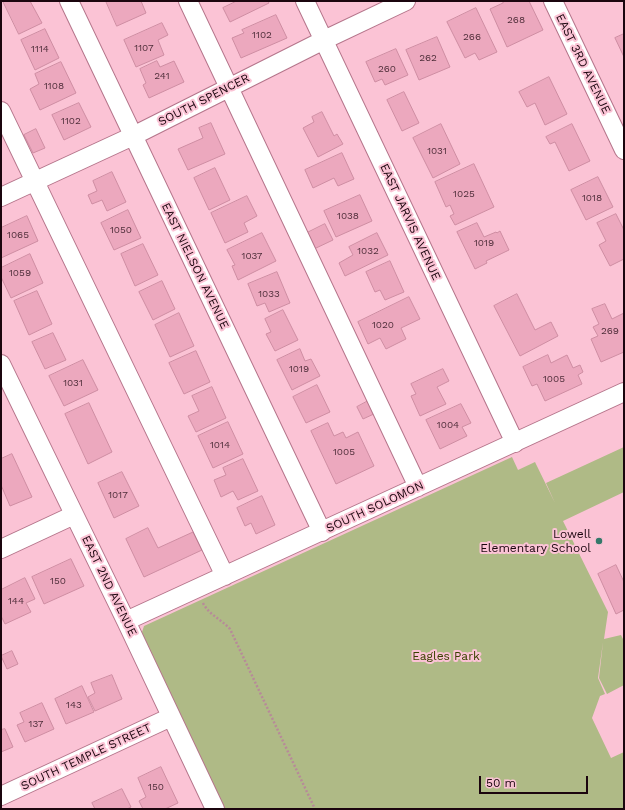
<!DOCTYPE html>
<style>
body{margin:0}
#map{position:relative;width:625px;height:810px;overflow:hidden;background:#fbc3d5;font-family:"Work Sans",sans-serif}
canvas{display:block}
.frame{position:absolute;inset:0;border:2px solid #1b050e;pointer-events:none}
.scale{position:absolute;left:479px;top:776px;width:109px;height:18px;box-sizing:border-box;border:2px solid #1b050e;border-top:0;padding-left:5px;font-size:12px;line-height:14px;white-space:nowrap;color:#1b050e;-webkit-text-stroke:3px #fbc3d5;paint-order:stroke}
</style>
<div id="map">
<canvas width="625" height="810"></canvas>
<div class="frame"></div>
<div class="scale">50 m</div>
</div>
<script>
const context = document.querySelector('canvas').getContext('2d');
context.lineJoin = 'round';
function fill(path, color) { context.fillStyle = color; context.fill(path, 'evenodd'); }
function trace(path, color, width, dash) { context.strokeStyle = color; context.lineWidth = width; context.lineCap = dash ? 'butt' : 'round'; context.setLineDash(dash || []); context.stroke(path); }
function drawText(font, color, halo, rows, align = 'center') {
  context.font = font + ' "Work Sans",sans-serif'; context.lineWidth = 4; context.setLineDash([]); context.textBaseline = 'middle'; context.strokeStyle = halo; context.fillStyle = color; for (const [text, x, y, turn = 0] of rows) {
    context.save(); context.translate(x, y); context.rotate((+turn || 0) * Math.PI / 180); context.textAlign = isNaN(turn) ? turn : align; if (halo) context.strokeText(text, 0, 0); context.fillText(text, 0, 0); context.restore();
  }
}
const green = new Path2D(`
 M624,447V492L563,521L608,612L604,639L621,635L624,641V685L607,694L599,678L603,642L598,678L605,694L600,696L592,718L611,758L624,752V809H225L143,637L142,632L144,626L512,457L518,470L535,462L555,503L546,483Z`);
const building = new Path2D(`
 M3,1H30L42,23L19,34Z
 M106,1H141L146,13L117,26Z
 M237,1H268L269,3L230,22L223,8Z
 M502,1H529L543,30L507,47L490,9L503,3Z
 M476,8L497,52L479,60L475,53L465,58L447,22Z
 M276,15L287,38L241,58L232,38L244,33L242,30Z
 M162,23L168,35L158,40L164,55L136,67L124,40Z
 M45,29L59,58L35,70L21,40Z
 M624,34V57L615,38Z
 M437,37L450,67L419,80L406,50Z
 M396,49L408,75L385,85L382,79L375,82L366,62Z
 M157,61L160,67L174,61L184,82L149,98L143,85L146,83L140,69Z
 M61,62L76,93L40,110L30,89L39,84L35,74Z
 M549,77L567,114L545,125L535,103L527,107L519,92Z
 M404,92L419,123L402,131L387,100Z
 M79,103L91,127L64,140L52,115Z
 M322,112L334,136L337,134L343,144L318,157L303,128L314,122L312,117Z
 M211,123L225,154L188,170L178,149L203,138L199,128Z
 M441,124L460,164L433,178L413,138Z
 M572,124L590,161L569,171L555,142L550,144L546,137Z
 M36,129L45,148L33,153L24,135Z
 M342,153L354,179L338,186L334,178L313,188L305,170Z
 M474,164L494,207L455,225L450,216L454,214L450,205L446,207L435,182Z
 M215,168L230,200L209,210L194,178Z
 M112,172L126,202L107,211L102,200L92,204L88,195L97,191L93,181Z
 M598,177L613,207L586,220L571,190Z
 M360,195L372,221L336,237L324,211Z
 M247,196L257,216L244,223L248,232L225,243L211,213Z
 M128,210L141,238L114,250L101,223Z
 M616,214L624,230V259L610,266L599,245L606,241L597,223Z
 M27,216L38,241L1,258V228Z
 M477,223L484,237L496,232L497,233L500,231L509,250L486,261L487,263L475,269L457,232Z
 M325,224L333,240L314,249L307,233Z
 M262,233L276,261L238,280L232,266L235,265L227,250Z
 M377,233L388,255L345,276L339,263L353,255L349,247Z
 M143,244L158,275L135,286L121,254Z
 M30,254L43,283L11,298L1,277V268Z
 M390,261L404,292L385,300L380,290L375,292L366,272Z
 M277,272L290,303L269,312L265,303L257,306L248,284Z
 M162,281L175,309L153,320L139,292Z
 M37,291L52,324L29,335L14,301Z
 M517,294L535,330L551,322L558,336L520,356L494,306Z
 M409,297L420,319L401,328L406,339L386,349L380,338L368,344L358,322Z
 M605,304L612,319L624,313V352L601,362L591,339L598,336L593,327L599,324L592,309Z
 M283,310L298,340L275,351L266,334L271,332L265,319Z
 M179,313L194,346L170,357L155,325Z
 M53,333L66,360L45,369L32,342Z
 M300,349L305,361L311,359L320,376L292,390L277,360Z
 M196,351L210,382L184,394L169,363Z
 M548,355L551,363L567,355L573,368L580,365L583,372L578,375L582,384L545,401L537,384L532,386L523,367Z
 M83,360L98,390L64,406L49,376Z
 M443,369L449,381L437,387L446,404L420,416L411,396L416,394L411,384Z
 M317,385L330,412L306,423L293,397Z
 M212,387L226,418L196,432L188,416L199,411L192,396Z
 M370,400L376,413L363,419L357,407Z
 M89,403L112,452L88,464L65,414Z
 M461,404L471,423L462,427L467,436L440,449L426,420Z
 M228,422L243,454L213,468L198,436Z
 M328,423L334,436L343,432L346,438L358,432L374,466L336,484L311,431Z
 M12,454L32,497L10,506L1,485V459Z
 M243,459L258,491L238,500L233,491L221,497L214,480L226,475L223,468Z
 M122,472L139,506L114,518L98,483Z
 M262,496L275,525L256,534L251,523L245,526L237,508Z
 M148,528L158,548L193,532L202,550L144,577L126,539Z
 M71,559L84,586L44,604L32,577Z
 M616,565L624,582V610L616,614L598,574Z
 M25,578L35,599L26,603L31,612L5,624L1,616V590Z
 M12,651L18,664L7,669L1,656Z
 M112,675L122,699L95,711L88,697L95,693L91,683Z
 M82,686L94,712L66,724L55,699Z
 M42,703L54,729L25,742L17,725L24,722L20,713Z
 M5,729L13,747L1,752V730Z
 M161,767L178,803L165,809H143L139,801L146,797L138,778Z
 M122,789L131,807L127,809H95L92,803Z`);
const path = new Path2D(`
 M203,603C209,615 221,619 230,629L315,809`);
const minor = new Path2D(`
 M69,1L322,532
 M188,1L418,487
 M305,1L515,443
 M553,1L624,150
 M1,111L225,576
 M1,197L133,136L324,40L406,1
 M1,364L126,621L215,809
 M1,549L74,515
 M126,621L624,392
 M1,796L171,717`);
const markers = [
 [599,541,4,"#35786a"]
];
const numberNames = [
 ["268",516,20],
 ["1102",262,35],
 ["266",472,37],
 ["1107",144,48],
 ["1114",40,49],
 ["262",428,58],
 ["260",387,69],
 ["241",162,76],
 ["1108",54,86],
 ["1102",71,121],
 ["1031",437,151],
 ["1025",464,194],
 ["1018",592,198],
 ["1038",348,216],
 ["1050",121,230],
 ["1065",18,235],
 ["1019",484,243],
 ["1032",368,251],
 ["1037",252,256],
 ["1059",20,273],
 ["1033",269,294],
 ["1020",383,325],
 ["269",610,331],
 ["1019",299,369],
 ["1005",554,379],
 ["1031",73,383],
 ["1004",448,425],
 ["1014",220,445],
 ["1005",344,452],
 ["1017",118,495],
 ["150",58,581],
 ["144",16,601],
 ["143",74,705],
 ["137",36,724],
 ["150",156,787]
];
const streetNames = [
 ["EAST 3RD AVENUE",583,64,64],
 ["SOUTH SPENCER",204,100,-27],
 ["EAST JARVIS AVENUE",410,222,65],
 ["EAST NIELSON AVENUE",195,266,64],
 ["SOUTH SOLOMON",375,507,-25],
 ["EAST 2ND AVENUE",109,586,64],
 ["SOUTH TEMPLE STREET",86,757,-25]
];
const poiNames = [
 ["Lowell",591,534],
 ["Elementary School",591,548]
];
const parkNames = [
 ["Eagles Park",446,656]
];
fill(green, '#afba86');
fill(building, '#eca8be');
trace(building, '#ce8da2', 1);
trace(minor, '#b5758b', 20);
trace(path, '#b78a99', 2.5, [2, 2]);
trace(minor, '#fff', 18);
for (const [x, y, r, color] of markers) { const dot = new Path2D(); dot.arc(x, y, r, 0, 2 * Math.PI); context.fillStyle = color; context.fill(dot); trace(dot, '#fbc3d5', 1.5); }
drawText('10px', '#4f2e3a', null, numberNames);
drawText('12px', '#1b050e', '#fbc3d5', streetNames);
drawText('12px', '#1b050e', '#fbc3d5', poiNames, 'right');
drawText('12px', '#384100', '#fbc3d5', parkNames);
</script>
